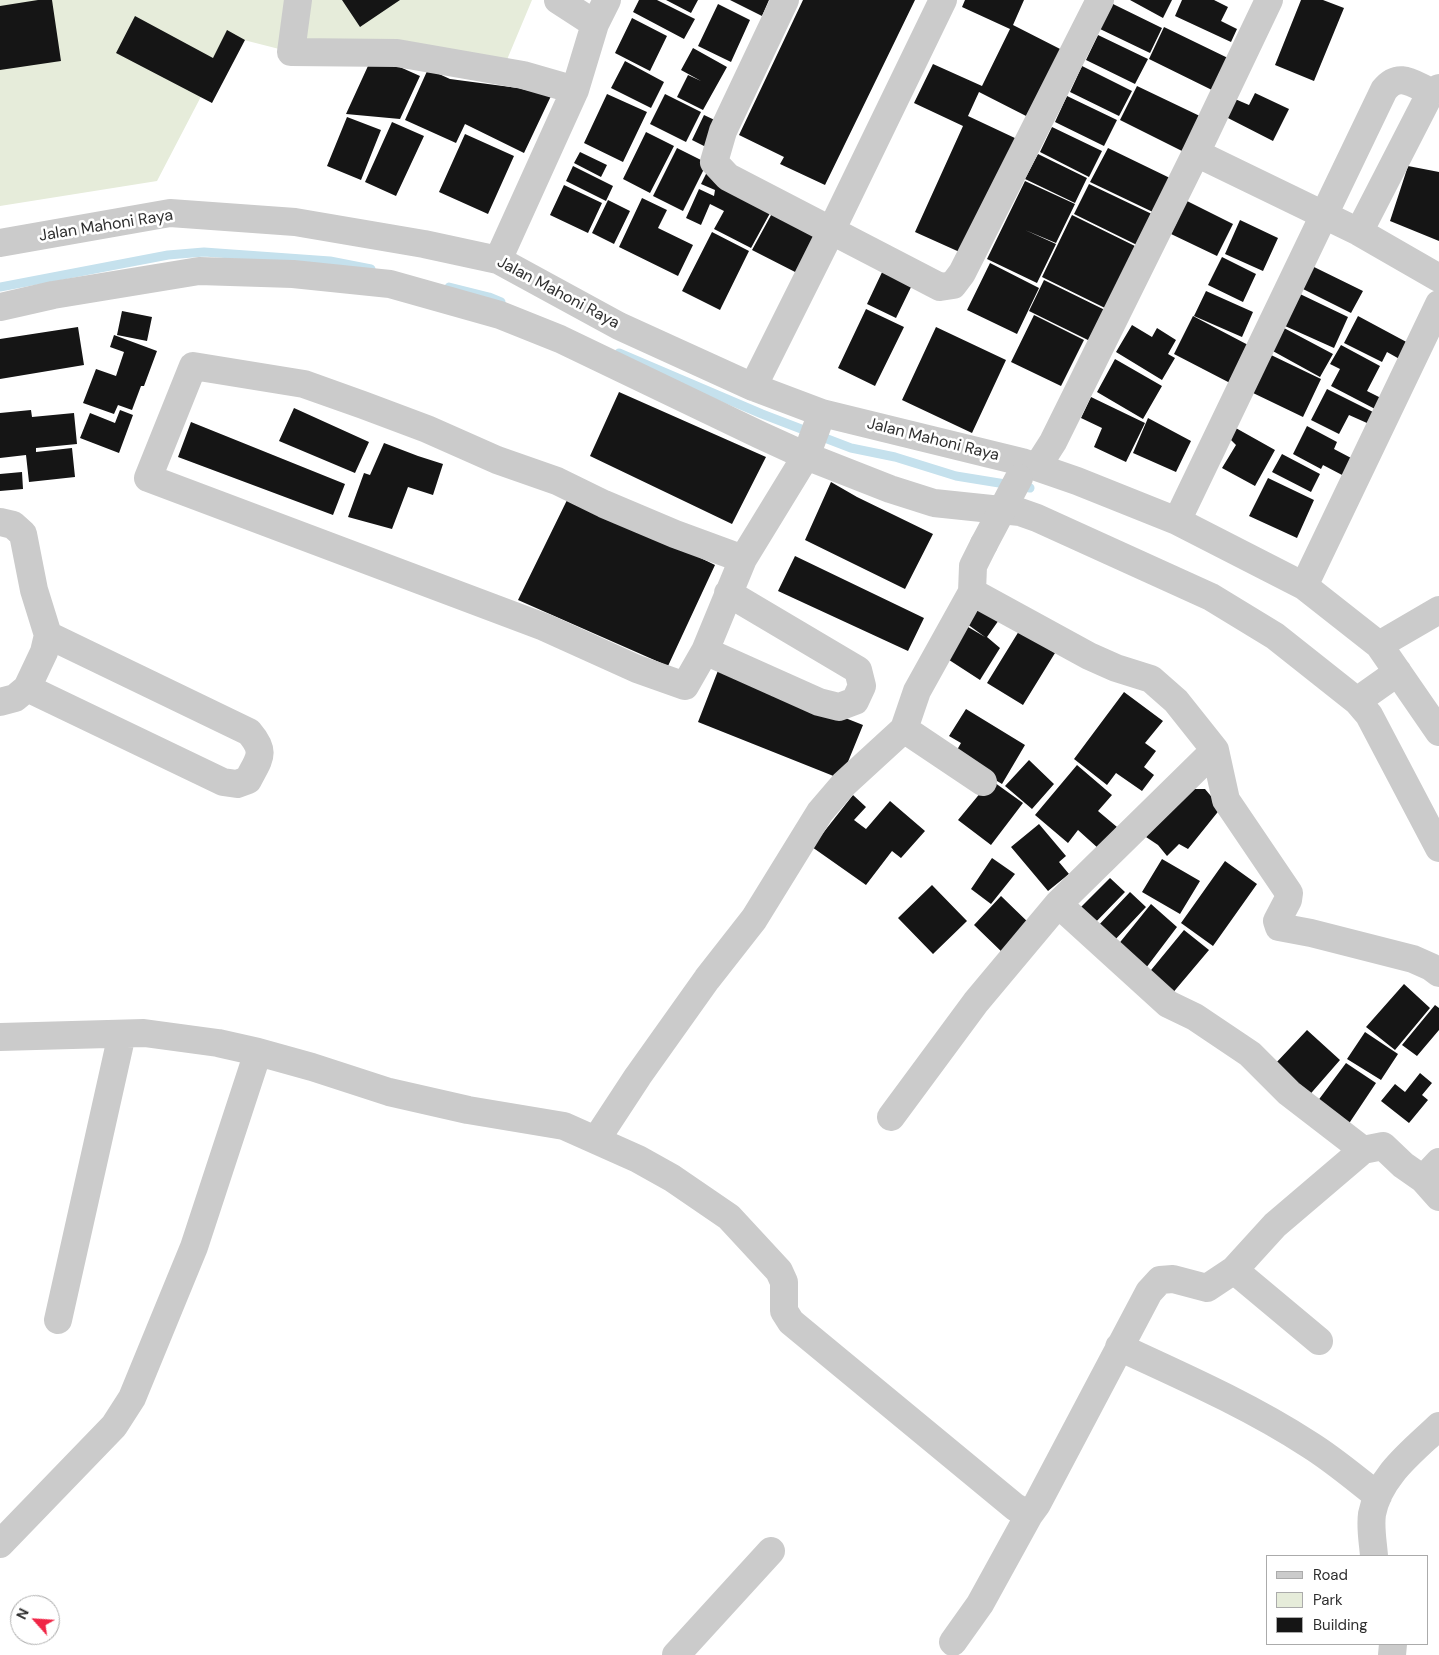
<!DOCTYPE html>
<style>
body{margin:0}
#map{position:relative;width:1439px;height:1655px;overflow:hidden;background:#fff;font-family:"DM Sans",sans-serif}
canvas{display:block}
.legend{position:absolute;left:1266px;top:1555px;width:162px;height:90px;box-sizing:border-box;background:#fff;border:1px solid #ababab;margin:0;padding:6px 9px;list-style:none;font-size:15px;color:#2e2e2e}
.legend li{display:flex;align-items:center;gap:10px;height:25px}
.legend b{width:25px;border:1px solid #ababab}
.north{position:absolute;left:10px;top:1595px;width:50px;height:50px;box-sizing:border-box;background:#fff;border:1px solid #ababab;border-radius:50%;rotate:296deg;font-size:14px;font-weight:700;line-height:20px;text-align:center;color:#2e2e2e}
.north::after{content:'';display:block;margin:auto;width:18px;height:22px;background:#f02546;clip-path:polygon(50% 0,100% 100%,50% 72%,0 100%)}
</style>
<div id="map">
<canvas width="1439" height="1655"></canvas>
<ul class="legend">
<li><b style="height:6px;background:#cbcbcb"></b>Road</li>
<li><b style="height:14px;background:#e6ecda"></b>Park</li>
<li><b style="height:14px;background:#151515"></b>Building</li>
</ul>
<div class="north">N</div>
</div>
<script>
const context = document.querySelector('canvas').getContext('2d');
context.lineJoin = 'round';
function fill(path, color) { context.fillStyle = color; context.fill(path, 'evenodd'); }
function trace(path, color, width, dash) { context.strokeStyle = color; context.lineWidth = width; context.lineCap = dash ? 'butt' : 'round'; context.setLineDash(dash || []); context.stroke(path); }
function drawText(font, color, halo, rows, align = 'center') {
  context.font = font + ' "DM Sans",sans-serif'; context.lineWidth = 5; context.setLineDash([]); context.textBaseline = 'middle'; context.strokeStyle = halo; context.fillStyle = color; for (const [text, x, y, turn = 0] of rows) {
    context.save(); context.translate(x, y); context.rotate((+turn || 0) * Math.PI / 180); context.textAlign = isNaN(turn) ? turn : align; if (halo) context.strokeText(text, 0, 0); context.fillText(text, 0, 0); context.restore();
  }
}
const green = new Path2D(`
 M0,0H532L506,62L291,52L232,37L157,181L0,206Z`);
const stream = new Path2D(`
 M0,287L168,255L204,252L330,261L371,269
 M449,287L489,297L501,302
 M619,353L762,414L851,448L895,457L956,476L1030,488`);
const building = new Path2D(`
 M38,0H52L61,61L0,70V6Z
 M342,0H400L360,27Z
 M639,0H657L695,19L684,39L633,12Z
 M666,0H698L691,13Z
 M730,0H769L762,16Z
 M803,0H915L825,185L780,164L784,157L739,135Z
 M965,0H1024L1013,25L1066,52L1032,119L979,92L968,116L1017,139L964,254L915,232L963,126L914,103L933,64L982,86L1010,29L962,7Z
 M1130,0H1172L1163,18Z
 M1182,0H1214L1228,7L1221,21L1237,29L1231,42L1175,16Z
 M1301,0H1323L1344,8L1314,81L1275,65Z
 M718,4L750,20L731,62L698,46Z
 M1113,4L1162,28L1150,53L1100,29Z
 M135,16L213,58L227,30L245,40L212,103L116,53Z
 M632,18L667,36L650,71L615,53Z
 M1164,27L1232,60L1216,92L1149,59Z
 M1098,35L1148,59L1135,84L1086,60Z
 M693,48L727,67L703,110L677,97L688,75L701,81L681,70Z
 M373,55L420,76L400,119L346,114Z
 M625,61L664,82L651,108L611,88Z
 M1082,66L1132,91L1119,116L1070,92Z
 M428,69L450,79L518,88L551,96L524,153L465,124L456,143L405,120Z
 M1137,86L1204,118L1186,153L1120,120Z
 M1255,93L1289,109L1273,141L1226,117L1235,99L1249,105Z
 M607,94L647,112L623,162L584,143Z
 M665,94L701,112L686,142L650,124Z
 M1067,96L1117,120L1104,146L1055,122Z
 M704,115L721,123L708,148L692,140Z
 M347,117L381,130L361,180L327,166Z
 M392,122L424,136L396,196L365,182Z
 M1052,127L1102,151L1089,177L1040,152Z
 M646,132L674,146L650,193L623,179Z
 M465,134L514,156L488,214L439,192Z
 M677,148L707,163L683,211L653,196Z
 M1108,148L1174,180L1157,214L1090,182Z
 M580,152L607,165L601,177L574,163Z
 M1038,154L1087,178L1075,203L1025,179Z
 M573,166L613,186L606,201L566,181Z
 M1408,166L1439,172V241L1390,221Z
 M709,168L775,204L751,248L714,229L724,211L710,204L701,225L686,218L699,189L714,196L715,190L701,184Z
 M1025,181L1075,204L1056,243L1025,230L1056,244L1037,283L987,259Z
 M1089,184L1156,216L1141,247L1074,214Z
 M564,185L602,203L588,233L550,215Z
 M642,198L667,210L658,228L693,245L678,276L619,247Z
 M608,200L630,211L614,244L592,233Z
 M1187,201L1233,224L1217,256L1171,234Z
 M776,206L824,231L801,275L752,250Z
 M1072,215L1139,248L1109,310L1042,277Z
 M1240,220L1278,238L1263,271L1225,254Z
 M712,232L749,251L720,310L682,291Z
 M1222,257L1256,274L1243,302L1208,285Z
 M990,263L1039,288L1017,334L967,310Z
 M1312,266L1363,291L1351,313L1301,288Z
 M884,268L913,283L896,318L867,304Z
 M1044,280L1109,312L1094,343L1029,311Z
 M1206,291L1253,312L1242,337L1194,316Z
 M1300,294L1348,317L1334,348L1285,326Z
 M866,309L904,327L875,386L838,368Z
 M122,311L152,317L147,341L117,335Z
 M1034,315L1084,340L1061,386L1011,362Z
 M1193,316L1250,346L1230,383L1174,354Z
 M1358,316L1412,345L1403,361L1387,352L1382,362L1344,343Z
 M1132,325L1152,337L1157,328L1176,340L1168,354L1175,358L1162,380L1116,352Z
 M78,327L84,365L0,379V339Z
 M936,327L1006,360L972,433L902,400Z
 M1284,328L1333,354L1320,377L1271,350Z
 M114,335L157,351L144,386H141L132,410L118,405L114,414L83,403L96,369L116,376L124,352L110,347Z
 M1341,345L1380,366L1367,391L1381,398L1375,409L1331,386L1340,369L1330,364Z
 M1269,354L1321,379L1303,417L1251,392Z
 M1115,359L1162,386L1143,419L1097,392Z
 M1327,389L1373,412L1367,423L1349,415L1339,434L1311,420Z
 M619,392L766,457L732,524L590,456Z
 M1091,397L1145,423L1126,462L1094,447L1102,428L1081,418Z
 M294,408L369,442L355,473L279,441Z
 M31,410L32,417L74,413L77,444L36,448V452L72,448L75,477L29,482L26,455L0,458V413Z
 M120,410L133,415L119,453L80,438L90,413L115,423Z
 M1148,418L1191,441L1176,472L1133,453Z
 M191,422L345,484L333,515L178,457Z
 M1307,426L1337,442L1334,449L1353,459L1344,476L1323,465L1321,469L1293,454Z
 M1234,427L1275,450L1255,486L1222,468L1236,445L1228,437Z
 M384,443L418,456L443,464L433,495L408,487L392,529L348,517L364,473L370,475Z
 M1282,454L1320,474L1311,492L1272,472Z
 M22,472L23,489L0,491V474Z
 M1268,478L1314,500L1297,538L1249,516Z
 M831,482L857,497L933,534L905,589L805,540Z
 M570,494L715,565L668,666L518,600Z
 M795,556L924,618L908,651L778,591Z
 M977,601L1001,617L987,637L1000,648L980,680L943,656L963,624L985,637L963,621Z
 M1019,631L1055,653L1023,705L987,683Z
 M719,668L863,725L841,779L698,722Z
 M1124,692L1163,721L1145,743L1156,751L1144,767L1154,775L1142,791L1116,773L1107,785L1074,759Z
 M966,709L1025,745L1002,784L954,755L961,743L949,736Z
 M1029,760L1054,784L1032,809L1005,786Z
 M1077,765L1112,795L1098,811L1117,827L1099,849L1078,830L1068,843L1035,815Z
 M991,780L1023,803L991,845L958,820Z
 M1176,789H1205L1221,808L1188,849L1179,844L1167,856L1158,845L1146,837Z
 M853,795L866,807L854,820L866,829L890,801L925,831L901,858L892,851L866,885L812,847Z
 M1039,824L1066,856L1059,862L1069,874L1048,891L1011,847Z
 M992,858L1015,874L991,904L971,889Z
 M1162,859L1200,881L1180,914L1142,892Z
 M1225,861L1257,884L1213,946L1181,923Z
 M1110,878L1125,892L1091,927L1076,912Z
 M932,885L967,921L933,954L898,918Z
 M1130,892L1146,907L1112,943L1096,928Z
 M1001,896L1032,926L1005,955L974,925Z
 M1151,904L1177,927L1146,968L1117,946Z
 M1184,930L1209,950L1171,995L1147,975Z
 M1404,984L1430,1008L1395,1050L1366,1027Z
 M1435,1005L1439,1008V1030L1417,1056L1402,1045Z
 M1307,1030L1340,1060L1306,1099L1274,1065Z
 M1365,1032L1398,1054L1381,1080L1347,1059Z
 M1346,1063L1376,1083L1348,1125L1317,1102Z
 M1420,1073L1432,1083L1422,1095L1428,1100L1409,1123L1381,1101L1395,1084L1405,1092Z`);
const minor = new Path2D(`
 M298,0L291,52L397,53L523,75L575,90
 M558,0L595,24
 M785,0L723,131L714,162L728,177L940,287L953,285L962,273L1100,0
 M1196,153L1359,232L1439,278
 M1359,232L1431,92
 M0,243L170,213L295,222L424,244L498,260L619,326L753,387L822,413L1022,462L1077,481L1177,521L1304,586L1379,645L1439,732
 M498,260L575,90L595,24L607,0
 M0,307L53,295L199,271L293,274L390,284L500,315L560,339L760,435L806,456L890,489L934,503L1020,512L1037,518L1211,597L1275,636L1357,701L1369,715L1439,848
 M753,387L831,231L943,0
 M1037,467L1053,442L1196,153L1269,0
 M1177,521L1384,90C1399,71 1413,84 1431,92L1439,88
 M0,522L13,525L23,534L34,590L48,635L44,652L27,688L15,698L0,702
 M743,559L675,534L604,504L557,481L497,460L427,429L363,405L304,384L193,366L148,478L544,627L637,669L685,686L705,651L743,559L806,456L822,413
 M1304,586L1439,304
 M972,592L1089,656L1116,668L1151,679L1176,701L1215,750L1226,800L1289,893L1288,900L1277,921L1279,927L1311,933L1413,959L1431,967L1439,973
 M1379,645L1439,610
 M705,651L819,702L839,707L855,701L862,686L858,670L728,593
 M27,688L223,782L237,784L248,780C259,758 267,753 249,732L48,635
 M1357,701L1398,672
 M904,729L983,782
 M1058,904L1168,1004L1195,1017L1250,1054L1289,1093L1363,1150
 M0,1037L144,1033L218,1043L258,1052L312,1067L389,1092L468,1110L564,1126L638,1159L672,1178L729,1217L779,1271L784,1282V1311L791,1322L1015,1507L1029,1515L1037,1504L1149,1292L1160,1280L1173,1279L1207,1288L1234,1270L1275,1225L1363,1150L1383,1146L1403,1165L1423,1179L1439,1197
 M891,1117L976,1002L1058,904L1215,750
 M596,1140L638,1076L707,979L754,919L820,812L844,784L904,729L917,691L972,592L973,566L984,544
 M1423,1179L1439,1162
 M1234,1270L1319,1341
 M58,1320L122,1034
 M1119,1347C1184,1377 1250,1406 1310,1445C1334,1460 1356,1479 1378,1496
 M0,1544L114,1426L132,1398L194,1247L258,1052
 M1374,1556C1373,1542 1370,1528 1372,1514C1379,1476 1413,1451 1439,1426
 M953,1642L980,1604L1029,1515
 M676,1655L771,1551
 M1392,1655L1393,1644`);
const minorBridge = new Path2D(`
 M984,544L1019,478`);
const streetNames = [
 ["Jalan Mahoni Raya",106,226,-9],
 ["Jalan Mahoni Raya",558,293,28],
 ["Jalan Mahoni Raya",933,440,14]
];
fill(green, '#e6ecda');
trace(stream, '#c5e1ed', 9);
fill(building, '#151515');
trace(minor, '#cbcbcb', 28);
trace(minorBridge, '#cbcbcb', 28);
drawText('16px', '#2e2e2e', '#fff', streetNames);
</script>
